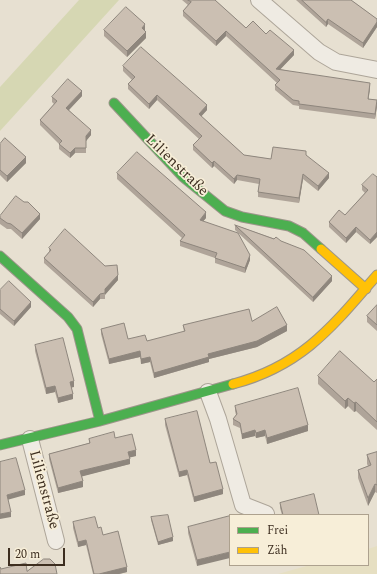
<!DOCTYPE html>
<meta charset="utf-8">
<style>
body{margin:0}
#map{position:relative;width:377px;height:574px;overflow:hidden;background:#e7e0d1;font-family:Spectral,serif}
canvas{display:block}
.legend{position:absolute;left:229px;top:514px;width:140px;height:52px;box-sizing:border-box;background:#f7eed8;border:1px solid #ada18e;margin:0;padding:5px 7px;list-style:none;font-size:12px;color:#3d2e20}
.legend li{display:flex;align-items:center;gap:8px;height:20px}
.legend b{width:20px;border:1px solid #ada18e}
.scale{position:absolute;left:8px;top:548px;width:57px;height:18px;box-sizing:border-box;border:2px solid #3d2e20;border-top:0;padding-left:5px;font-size:12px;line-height:14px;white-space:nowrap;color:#3d2e20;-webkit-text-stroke:3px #f7eed8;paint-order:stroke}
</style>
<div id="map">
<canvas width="377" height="574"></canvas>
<ul class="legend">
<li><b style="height:5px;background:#4caf50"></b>Frei</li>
<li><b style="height:5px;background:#ffc107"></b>Zäh</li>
</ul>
<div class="scale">20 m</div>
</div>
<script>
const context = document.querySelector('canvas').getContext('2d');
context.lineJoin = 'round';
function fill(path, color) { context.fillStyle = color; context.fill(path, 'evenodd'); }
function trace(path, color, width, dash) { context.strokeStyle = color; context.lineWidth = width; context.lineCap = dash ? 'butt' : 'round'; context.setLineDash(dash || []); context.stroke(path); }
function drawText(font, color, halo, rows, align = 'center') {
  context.font = font + ' Spectral,serif'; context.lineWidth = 3.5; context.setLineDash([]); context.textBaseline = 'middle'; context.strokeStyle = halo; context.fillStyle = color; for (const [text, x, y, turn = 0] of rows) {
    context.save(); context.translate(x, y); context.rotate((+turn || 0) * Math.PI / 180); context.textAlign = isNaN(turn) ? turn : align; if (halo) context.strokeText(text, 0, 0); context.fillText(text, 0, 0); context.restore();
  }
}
const farmland = new Path2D(`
 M377,546V574H278L310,565H368V549Z`);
const green = new Path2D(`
 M79,0H119L0,131V87Z`);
const street = new Path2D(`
 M259,0L319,52L336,62L377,70
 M208,392L218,419L243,505L266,514
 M30,439L56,541`);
const fast = new Path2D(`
 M114,103L183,177L225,211L242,217L289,226L303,233L321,249
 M0,256L68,317L77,329L100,421
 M0,445L100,421L233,384`);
const slow = new Path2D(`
 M321,249L366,289
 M233,384C302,366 333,326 377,275`);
const wall = new Path2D(`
 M182,0H215L246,28L266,34L294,55L280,69L370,88L368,99L377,100V106L375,119L299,109V106L293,105L275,90V85L277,83L226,36L216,46L183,16V11L188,5Z
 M296,0H351L377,19V27L363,48L328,24L326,27Z
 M104,30H145L146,38L127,57L104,36Z
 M123,66L207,110L201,116L244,155L271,159L306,155L329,178L318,191L303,179L299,203L258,197V192L259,184L237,180L234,184L214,166L212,168L193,150V145L199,139L157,100L149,109L128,89V84L132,80L123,71Z
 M82,96L69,110L91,135L86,141V153H75L70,158L59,149V144L40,125V120L54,104L52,102V97Z
 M0,144L26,163L7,182L0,175Z
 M117,173L206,218L203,221L250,260L245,273L215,263V258L180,246V241L182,238L117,179Z
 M377,177V237L370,244L356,232L346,243L329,227V222L345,215L365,193L362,190V185Z
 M0,216L40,219L22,239L11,229H7L0,224Z
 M235,225L281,241L332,281L313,302L235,230Z
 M49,248L118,280L105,294V299H100L93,307L44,263V258L49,252Z
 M0,290L31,307L14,326L0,314Z
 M377,305V331L367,322V316Z
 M252,321L287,331L257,347L209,359V362L154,378L150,362L141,364L140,357L109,364L101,334V329L128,339L147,341L184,332L183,325Z
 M35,345L74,387H71L73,399L58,403L55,392L46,394L35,351Z
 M318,376L374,382L377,379V430L356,411L354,412L348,406L345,409L318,384Z
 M235,406L308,431L267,444L265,436L256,438L255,436L242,439L240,428L233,425V419L236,415L235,411Z
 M165,419L210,463L223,494L194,502L187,475L179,477L165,425Z
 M115,438L136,456L129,457L130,464L82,476L83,487L58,493L49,459V454L89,443V439Z
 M377,452V493L375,492L368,506L358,478V470L368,466L367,464V455Z
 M280,503L319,515H282L280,508Z
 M230,516L197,566L188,533V527Z
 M151,517L173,541L158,545L151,520Z
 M73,522L98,528L127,572L119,574H93L86,545L78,547L73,528Z`);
const shadedWall = new Path2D(`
 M328,19V24L326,27V22Z
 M377,22V27L363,48V43Z
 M145,24V30L142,34V28Z
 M226,31V36L216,46V41Z
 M146,32V38L127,57V51Z
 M294,50V55L276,74V69Z
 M370,83V88L368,104V99Z
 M82,91V96L66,113V108Z
 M157,95V100L149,109V104Z
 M377,101V106L375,119V114Z
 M207,105V110L199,119V114Z
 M91,130V135L86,141V136Z
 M75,148V153L70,158V153Z
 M26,157V163L7,182V176Z
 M214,161V166L212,168V163Z
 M329,173V178L318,191V186Z
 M303,174V179L299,203V198Z
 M237,175V180L234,184V179Z
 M206,212V218L200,225V220Z
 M40,214V219L22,239V233Z
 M356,227V232L346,243V238Z
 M377,232V237L370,244V240Z
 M250,255V260L245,273V268Z
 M118,275V280L105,295V289Z
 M332,276V281L313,302V297Z
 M100,294V299L93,307V302Z
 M31,302V307L14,326V321Z
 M287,325V331L257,347L209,359V362L154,378V373Z
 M140,351V357L109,364V359Z
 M150,357V362L141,364V359Z
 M74,381V387L70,388V382Z
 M55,386V392L46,394V388Z
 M73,394V399L58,403V398Z
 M348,398V406L345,409V401Z
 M356,402V411L354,412V403Z
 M308,425V431L267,444V438Z
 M255,430V436L242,439V434Z
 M265,430V436L256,438V433Z
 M136,450V456L128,458V452Z
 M130,459V464L80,477V471Z
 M187,470V475L179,477V472Z
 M83,481V487L58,493V488Z
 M375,484V492L368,506V498Z
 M223,489V494L194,502V497Z
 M25,490V495L7,500V495Z
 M11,512V517L0,519V514Z
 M173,537V541L158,545V542Z
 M86,540V545L78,547V542Z
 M230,552V558L197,566V560Z
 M127,567V572L119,574H99Z`);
const building = new Path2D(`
 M188,0H215L246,28L253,21L266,34L270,30L294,50L276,69L370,83L368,99L377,100L375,114L299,104V101L293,100L275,85L280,80L226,31L216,41L183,11L191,2Z
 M302,0H351L377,19V22L363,43L328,19L326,22Z
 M126,7L145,24L142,28L146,32L127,51L104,30Z
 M141,47L207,105L199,114L244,155L271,159L273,147L306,151V155L329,173L318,186L303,174L299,198L258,192L260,179L237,175L234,179L214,161L212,163L193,145L202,136L157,95L149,104L128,84L135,77L123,66Z
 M68,79L82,91L66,108L91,130L86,136V148H75L70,153L59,144L62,141L40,120L57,101L52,97Z
 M5,138L26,157L7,176L0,170V144Z
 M137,152L206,212L200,220L238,233L250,255L245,268L215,258L217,253L180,241L185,235L117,173Z
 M373,174L377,177V232L370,240L356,227L346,238L329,222L339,210L345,215L368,190L362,185Z
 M16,196L24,202H28L40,214L22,233L11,224L7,223L0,218V216Z
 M235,225L274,239L276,237L281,241L304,250L332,276L313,297Z
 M65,229L105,266L117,265L118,275L105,289V293L100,294L93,302L44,258L51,250L49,248Z
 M9,281L31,302L14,321L0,309V290Z
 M377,305V325L367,316Z
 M277,307L287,325L257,341L208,354L209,357L154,373L150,357L141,359L140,351L109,359L101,329L124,323L128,339L145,335L147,341L185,331L183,325L249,309L252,321Z
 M63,338L74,381L70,382L73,394L58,398L55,386L46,388L35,345Z
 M340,351L374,382L377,379V422L356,402L354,403L348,398L345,401L318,376Z
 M298,388L308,425L267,438L265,430L256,433L255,430L242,434L240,423L233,419L237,414L235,406Z
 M197,411L210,463L216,462L223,489L194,497L187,470L179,472L165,419Z
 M114,432L115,438L132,434L136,450L128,452L130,459L80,471L83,481L58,488L49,454L90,443L89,439Z
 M377,452V485L375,484L368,498L358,470L371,465L367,455Z
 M16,458L25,490L7,495L11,512L0,514V462Z
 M314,494L319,515H283L280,503Z
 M168,515L173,537L158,542L151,517Z
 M230,516V552L197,560L188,527Z
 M95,517L98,528L101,527L103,535L118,531L127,567L99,574H94L86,540L78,542L73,522Z
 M44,559H50L55,564L57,574H0V567L1,569L26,563L27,571Z`);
const streetNames = [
 ["Lilienstraße",176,166,44],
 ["Lilienstraße",43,490,75]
];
fill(farmland, '#e6dfc2');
fill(green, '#d6d7b3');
trace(street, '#ada599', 18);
trace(fast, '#9c958a', 11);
trace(slow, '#9c958a', 11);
trace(street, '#efebe3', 16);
trace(fast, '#4caf50', 9);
trace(slow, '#ffc107', 9);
fill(wall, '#afa499');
fill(shadedWall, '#8e867d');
fill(building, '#cbbfb2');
trace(building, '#8e867d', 1);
drawText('15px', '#3d2e20', '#f7eed8', streetNames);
</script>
